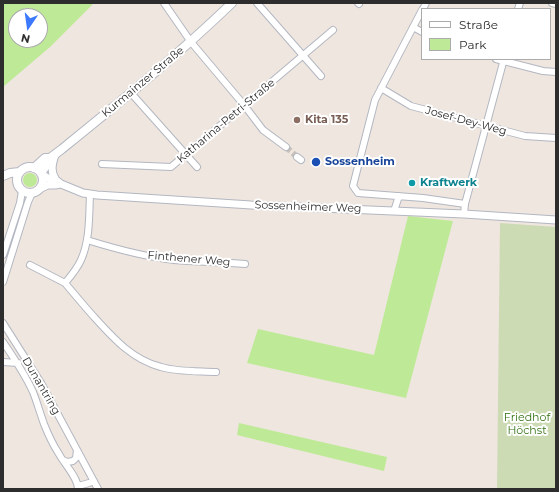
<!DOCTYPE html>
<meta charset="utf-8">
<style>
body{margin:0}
#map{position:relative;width:559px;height:492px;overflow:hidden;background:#efe6df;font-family:Montserrat,sans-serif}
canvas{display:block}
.frame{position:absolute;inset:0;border:4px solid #2d2d2d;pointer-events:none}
.legend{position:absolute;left:421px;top:8px;width:130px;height:52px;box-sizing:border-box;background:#fff;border:1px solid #ababab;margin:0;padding:5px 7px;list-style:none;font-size:12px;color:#2d2d2d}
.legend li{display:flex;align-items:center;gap:8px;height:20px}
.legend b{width:20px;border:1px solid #ababab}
.north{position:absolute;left:8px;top:8px;width:40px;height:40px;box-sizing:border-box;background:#fff;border:1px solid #ababab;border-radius:50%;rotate:193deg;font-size:11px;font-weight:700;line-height:16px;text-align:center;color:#2d2d2d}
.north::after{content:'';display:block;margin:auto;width:14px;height:18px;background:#3c79ff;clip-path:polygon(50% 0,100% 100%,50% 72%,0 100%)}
</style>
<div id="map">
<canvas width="559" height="492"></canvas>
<div class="frame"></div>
<ul class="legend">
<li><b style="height:5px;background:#fff"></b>Straße</li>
<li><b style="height:11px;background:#beea97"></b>Park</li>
</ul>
<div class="north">N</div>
</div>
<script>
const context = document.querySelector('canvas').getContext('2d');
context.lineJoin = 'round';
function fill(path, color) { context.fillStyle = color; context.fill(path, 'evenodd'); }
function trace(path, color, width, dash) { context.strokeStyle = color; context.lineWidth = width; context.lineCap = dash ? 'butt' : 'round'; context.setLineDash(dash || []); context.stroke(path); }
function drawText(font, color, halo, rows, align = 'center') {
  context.font = font + ' Montserrat,sans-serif'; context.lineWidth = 4; context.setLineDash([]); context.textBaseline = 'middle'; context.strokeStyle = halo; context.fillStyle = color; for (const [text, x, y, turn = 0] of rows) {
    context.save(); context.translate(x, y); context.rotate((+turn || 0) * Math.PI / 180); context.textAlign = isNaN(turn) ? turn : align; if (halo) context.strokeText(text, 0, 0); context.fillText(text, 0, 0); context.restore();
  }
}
const green = new Path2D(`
 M3,3H94L50,47L3,87ZM16,16H40V40H16Z
 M23 180a7 7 0 1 1 14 0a7 7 0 1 1-14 0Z
 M408,216L453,221L406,398L247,363L258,329L374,355Z
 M239,423L387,457L384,471L237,435Z`);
const cemetery = new Path2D(`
 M500,223L556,227V489H497Z`);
const minorTunnel = new Path2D(`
 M286,147L297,157`);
const minor = new Path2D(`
 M164,3L191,42L244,105L263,130L286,147
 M257,3L321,76
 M358,3L359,4
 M552,3L556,4
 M423,9L426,3
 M518,9L520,3
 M422,10L375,100L353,186L358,193L423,198L465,204
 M413,27L422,32
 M496,59L543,71L556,72
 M381,88L411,106L525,136L556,138
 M131,93L197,167
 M297,157L301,160
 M102,164L171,167L333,30
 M90,194C89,216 90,240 81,260C77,269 71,276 65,283C75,295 85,307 95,318C114,339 133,360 161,367C178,372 198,371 216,372
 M394,211L399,196
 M464,214L465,204L504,59
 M87,240C116,249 145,257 174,260C198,262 222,262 245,264
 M3,255L20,203L22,191
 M30,265L65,283
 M3,282L28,202L32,193
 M3,323L41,383L98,489
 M3,342C14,358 25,374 33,392C37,402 40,413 44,424C48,434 53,445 59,454C64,464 78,477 78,489
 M3,362L18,363
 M63,460L67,462L73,461L76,458L77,450
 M78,486L89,483L94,481`);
const tertiary = new Path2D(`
 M55,155C52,164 50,172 56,180
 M42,175L48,178L56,180L61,184L83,193L97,195L251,205L464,214L556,220
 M39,189L48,185H55L61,184`);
const secondary = new Path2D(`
 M17 180a13 13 0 1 1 26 0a13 13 0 1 1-26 0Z
 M34,168L45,158H50L62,149C120,102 178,55 232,3
 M41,173L49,162L50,158
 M3,176L10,173L20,172`);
const markers = [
 [297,120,4,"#8d6e63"],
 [316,162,5,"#1a4fb4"],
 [412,183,4,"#0f9aa8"]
];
const streetNames = [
 ["Kurmainzer Straße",143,82,-40],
 ["Katharina-Petri-Straße",226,121,-40],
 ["Josef-Dey-Weg",466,121,15],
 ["Sossenheimer Weg",308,207,2],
 ["Finthener Weg",189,259,5],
 ["Dunantring",41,386,60]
];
const educationNames = [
 ["Kita 135",305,120]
];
const transitNames = [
 ["Sossenheim",325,162]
];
const cultureNames = [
 ["Kraftwerk",420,183]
];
const parkNames = [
 ["Friedhof",527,418],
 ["Höchst",527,431]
];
fill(green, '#beea97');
fill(cemetery, '#ccdbb4');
trace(minorTunnel, '#c8c1bb', 6, [6, 3]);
trace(minor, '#b3b7c1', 8);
trace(tertiary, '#b3b7c1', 9);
trace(secondary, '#b3b7c1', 10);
trace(minor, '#fff', 6);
trace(tertiary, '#fff', 7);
trace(secondary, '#fff', 8);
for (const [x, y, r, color] of markers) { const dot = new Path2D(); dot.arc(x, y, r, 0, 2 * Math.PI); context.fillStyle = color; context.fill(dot); trace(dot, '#fff', 1.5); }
drawText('11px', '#2d2d2d', '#fff', streetNames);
drawText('bold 11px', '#785e54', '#fff', educationNames, 'left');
drawText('bold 11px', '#164399', '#fff', transitNames, 'left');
drawText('bold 11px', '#0d838f', '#fff', cultureNames, 'left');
drawText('11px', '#347215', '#fff', parkNames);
</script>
